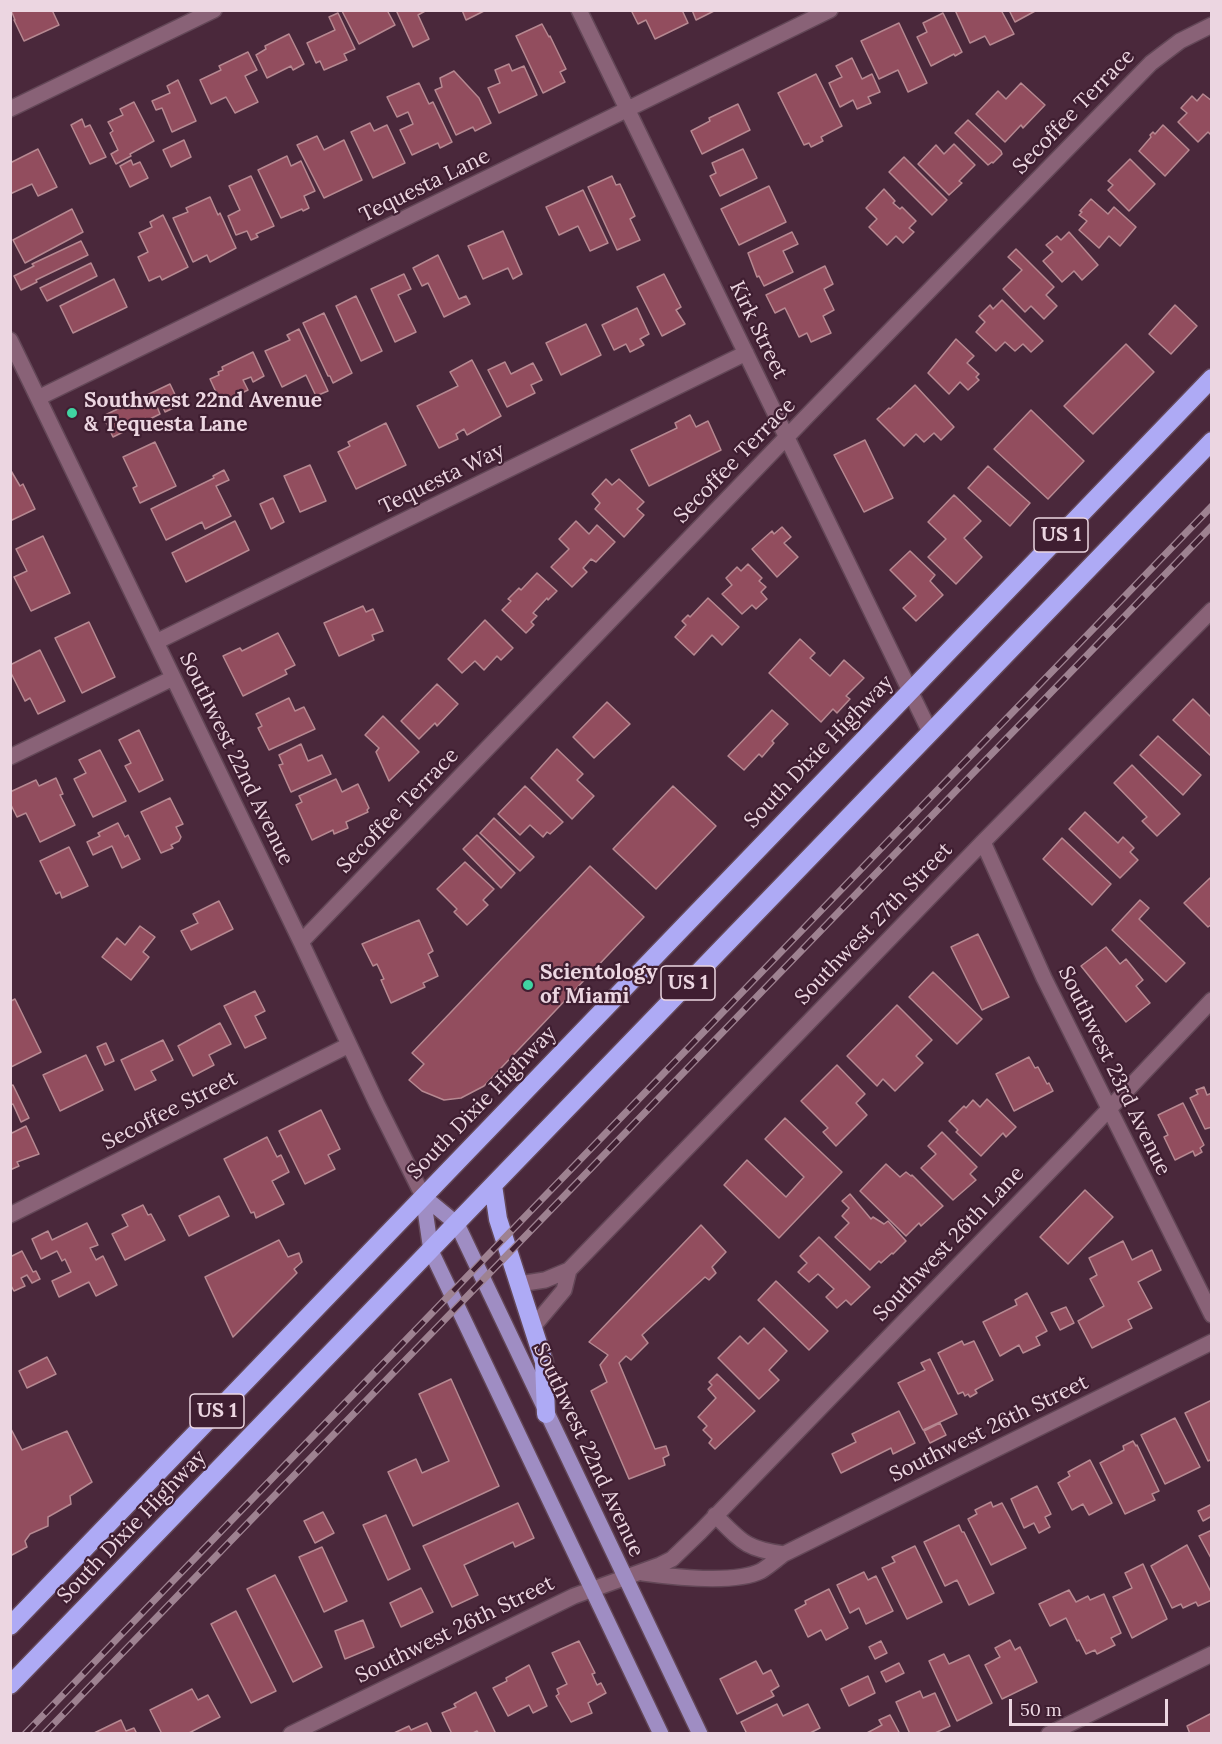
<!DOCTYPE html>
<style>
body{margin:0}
#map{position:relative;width:1222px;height:1744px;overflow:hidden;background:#4a283b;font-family:Lora,serif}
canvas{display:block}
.frame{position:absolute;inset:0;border:12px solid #ecd6e1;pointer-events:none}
.scale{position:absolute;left:1009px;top:1699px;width:159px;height:27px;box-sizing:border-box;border:3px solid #ecd6e1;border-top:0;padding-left:8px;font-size:18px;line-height:21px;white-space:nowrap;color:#ecd6e1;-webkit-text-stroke:4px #3f1e31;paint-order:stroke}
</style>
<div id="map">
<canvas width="1222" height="1744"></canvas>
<div class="frame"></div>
<div class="scale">50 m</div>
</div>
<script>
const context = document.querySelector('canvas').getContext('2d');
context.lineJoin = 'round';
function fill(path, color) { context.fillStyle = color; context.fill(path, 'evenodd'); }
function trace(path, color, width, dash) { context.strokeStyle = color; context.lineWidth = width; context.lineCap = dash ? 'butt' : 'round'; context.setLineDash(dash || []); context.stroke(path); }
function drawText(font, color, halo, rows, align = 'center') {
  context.font = font + ' Lora,serif'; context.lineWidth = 4.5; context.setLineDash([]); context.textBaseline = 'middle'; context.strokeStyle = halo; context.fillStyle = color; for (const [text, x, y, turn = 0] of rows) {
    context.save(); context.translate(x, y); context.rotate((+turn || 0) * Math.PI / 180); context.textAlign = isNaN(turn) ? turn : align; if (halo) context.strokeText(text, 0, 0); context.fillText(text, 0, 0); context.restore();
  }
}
const building = new Path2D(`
 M11,10H52L59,25L24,41L14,20H15Z
 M344,10H387L395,25L359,44L342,11Z
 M396,10H427L418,15L429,39L413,47Z
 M462,10H486L466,20Z
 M631,10H682L688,23L655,39L646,20L638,24Z
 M692,10H716L696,20Z
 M955,10H1001L1014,34L990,45L985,36L970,43Z
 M1009,10H1037L1015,22Z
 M338,13L355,49L344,54L347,60L324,70L320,61L316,63L307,43L335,30L329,17Z
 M943,13L962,52L955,56L954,54L931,66L917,37L927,32L923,23Z
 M899,23L927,83L908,92L898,70L879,79L861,41Z
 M542,24L549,37L550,36L566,69L560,72L565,82L543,93L516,36Z
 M289,34L304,64L293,70L291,66L267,78L256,55L266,49L265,46Z
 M248,52L257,70L245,76L258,102L235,113L226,97L211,104L200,80L221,70L219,66Z
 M852,58L862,79L872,74L880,92L868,97L871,103L857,109L853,100L840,107L829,83L842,77L836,66Z
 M509,64L512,71L524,66L537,95L499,113L488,88L500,83L495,70Z
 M454,71L479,98L491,123L475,131L473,127L456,135L435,90L442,87L440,78Z
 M816,74L842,126L821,137L823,141L811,147L809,143L804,145L778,93Z
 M178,80L196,121L172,132L162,108L156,110L152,101L170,93L167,86Z
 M419,83L429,104L433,102L452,142L440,148L438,143L412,155L400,130L413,124L408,112L397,117L387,97Z
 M1021,83L1045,105L1023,128L1021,125L1005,142L976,114L998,91L1006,99Z
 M1203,94L1212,101V136L1208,132L1198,142L1178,122L1187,113L1181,108L1192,96L1197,101Z
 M134,102L154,141L130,154L131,156L116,164L111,154L118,150L110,133L113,131L108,122L123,115L120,109Z
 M738,104L750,130L702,154L691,131L710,121L709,118Z
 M82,119L85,127L90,125L106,157L90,164L71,125Z
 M968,120L1001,151L1002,154L993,163L992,162L988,165L955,133Z
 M370,123L374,131L387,125L405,163L373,178L351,132Z
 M1163,125L1189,150L1165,176L1139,151L1151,137L1150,135L1153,132L1155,134Z
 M317,136L324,150L344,140L362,180L324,198L297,145Z
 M184,140L191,157L171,167L163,150Z
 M954,144L975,165L959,181L962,183L949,195L918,164L936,145L944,154Z
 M38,149L57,187L38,196L32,184L10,194V163Z
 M743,149L757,178L720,196L710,176L716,173L712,163Z
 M287,156L291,166L301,161L315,191L304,196L309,208L303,211L302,209L281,218L258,170Z
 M904,157L947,200L932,215L889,172Z
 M1130,159L1155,184L1129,211L1108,190L1113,185L1108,181Z
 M131,160L133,165L140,162L148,178L130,187L120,166Z
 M251,176L274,226L256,234L258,237L251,240L247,231L236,235L228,216L240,210L229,186Z
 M612,176L616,185L620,184L635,216L630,219L640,240L617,250L588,187Z
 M769,186L786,222L739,245L721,209Z
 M884,189L895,201L893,203L900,209L902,207L916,221L909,228L914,232L903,243L896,236L887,245L869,227L877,219L866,208Z
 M583,190L608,243L590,251L578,226L559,235L546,207Z
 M210,197L218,215L220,213L236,248L210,262L207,255L193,262L173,218L188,212L186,208Z
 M1091,199L1108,214L1114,207L1136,227L1120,246L1109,236L1099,248L1079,230L1087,221L1079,215L1082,212L1080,211Z
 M72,209L83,232L25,263L13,240Z
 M163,215L188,267L162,280L160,276L149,281L138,257L148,252L139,233L152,227L150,222Z
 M503,231L522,274L513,279L508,268L483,279L468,246Z
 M792,232L798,244L783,251L793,272L764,286L759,276L757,277L748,253Z
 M1069,232L1098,265L1082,280L1074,271L1062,282L1043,261L1053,252L1046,245L1057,236L1061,240Z
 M81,241L88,255L36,280L37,282L21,290L14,276L34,266L32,264Z
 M1016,249L1054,287L1046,295L1057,306L1044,319L1031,306L1025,312L1003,289L1022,270L1008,257Z
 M438,255L459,299L466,296L470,304L444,317L428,283L422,286L413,268Z
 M91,263L97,276L47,301L40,288Z
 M825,266L833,284L824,289L834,310L823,316L831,333L811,342L807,333L799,337L785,308L775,313L766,295Z
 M404,274L411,289L398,295L416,332L395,342L371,289Z
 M664,274L681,307L676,310L685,324L662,336L637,287Z
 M114,279L127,307L73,333L60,306Z
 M356,296L382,351L361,361L336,306Z
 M1002,300L1043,341L1031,352L1023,344L1015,351L1005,342L996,351L976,332L985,322L979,316L990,305L993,309Z
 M1175,305L1197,326L1171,354L1149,334Z
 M637,308L649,334L640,339L644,345L630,352L626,344L614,350L602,325Z
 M324,313L352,373L333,383L330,376H328L303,323Z
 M586,324L601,355L561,375L546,343Z
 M299,329L328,391L316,396L306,375L282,387L265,351L290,340L287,335Z
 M956,339L974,356L967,363L979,374L976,377L979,380L968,390L960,382L949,394L928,373Z
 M1126,344L1154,372L1093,434L1064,406Z
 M253,352L264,376L253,382L251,377L243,380L248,390L221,403L210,379L219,375L218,372L223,370L222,367Z
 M472,360L501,416L467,435L464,429L456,434L458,439L439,448L417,406L458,386L450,372Z
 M505,362L511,374L533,363L542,380L531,385L535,393L507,407L488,370Z
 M170,384L180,405L165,412L161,402L156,404L160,414L113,437L103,416Z
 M915,385L954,427L941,440L934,433L924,442L916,434L904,446L877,419L889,408L890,409Z
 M1031,410L1084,461L1048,499L994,449Z
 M690,415L696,427L708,421L721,450L649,486L631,450L677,428L675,423Z
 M386,423L406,465L356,489L338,452L350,446L348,442Z
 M865,440L893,498L864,512L834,455Z
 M155,442L176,486L140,503L133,488L137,486L123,457Z
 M310,465L326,501L300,512L284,476Z
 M988,466L1030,503L1010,526L968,488Z
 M10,469L20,486L23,484L35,509L10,521Z
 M224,470L229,480L216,486L231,516L205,529L202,522L166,540L151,509L214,478L213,476Z
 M606,479L612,485L619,479L644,502L637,509L644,515L624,537L595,509L600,503L592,494Z
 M954,495L981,521L964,538L982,557L956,584L928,557L946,539L928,522Z
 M273,498L284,522L271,529L260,504Z
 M235,521L249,550L186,582L172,553Z
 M576,521L589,534L597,525L615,542L596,562L591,559L583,568L587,572L572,587L551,567L569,549L559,539Z
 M782,527L791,537L784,543L798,557L777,577L752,549L772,531L774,534Z
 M43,536L70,593L31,611L14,577L27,571L16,549Z
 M910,551L935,575L930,581L943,595L916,621L903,608L916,596L890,570Z
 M748,564L762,578L759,581L766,587L761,592L767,599L756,609L752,605L742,614L722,594L732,585L726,578L737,567L741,571Z
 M537,573L557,591L548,600L547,598L533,613L537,616L531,622L534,625L526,633L502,610L511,601L508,599L519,588L521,590Z
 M708,598L739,627L722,645L712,635L694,655L675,637L686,625L682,621L688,615L690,617Z
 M363,606L366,612L373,609L383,631L372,635L374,640L339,656L324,623Z
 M485,620L513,648L501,660L497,656L484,670L475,661L462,673L448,659Z
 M89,622L115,677L82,693L55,638Z
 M278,633L295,665L285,670L287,674L243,696L223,656L240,648L242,651Z
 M800,639L815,653L810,658L830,676L844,660L864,678L846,696L850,699L837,713L833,709L821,722L769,673Z
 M40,650L65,701L38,714L30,698L25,701L10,671V665Z
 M437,684L458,704L437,726L435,723L419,739L401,721Z
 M289,698L295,711L304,707L315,729L269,750L258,728L262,726L256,714Z
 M1193,699L1212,718V757L1173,720Z
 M607,702L630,724L594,758L573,737Z
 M772,710L788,724L772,741L774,743L762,757L759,754L744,770L728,756Z
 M383,716L419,752L389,781L376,752L379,748L365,735Z
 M139,730L163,780L139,792L125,766L131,763L119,740Z
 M1158,736L1201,775L1183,795L1140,755Z
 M301,744L308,761L322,755L331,774L291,792L279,765L283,764L279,755Z
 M557,749L583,774L577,780L594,796L572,819L531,778Z
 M100,750L126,801L93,817L74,779L86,773L79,760Z
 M1132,765L1180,814L1157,836L1142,821L1147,817L1114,783Z
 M56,778L63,794L60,795L75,825L40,842L26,813L17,817L10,803V792L36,780L39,786Z
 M336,779L342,792L358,784L369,808L367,810L368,812L346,822L348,828L334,834L333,830L312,840L296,805L302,802L299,796Z
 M525,786L563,822L550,834L547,832L543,837L530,825L520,835L498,814Z
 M673,786L716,826L656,889L613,849Z
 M170,798L183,824L176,827L181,837L179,841L171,845L173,848L161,853L141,812Z
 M1085,812L1118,843L1123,837L1134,848L1130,852L1138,860L1120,878L1069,829Z
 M494,818L534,857L520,871L480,833Z
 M118,823L125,837L128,835L140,859L122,868L112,846L93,855L87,842L100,836L98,833Z
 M477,835L515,873L501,888L463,849Z
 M1062,838L1111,884L1092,905L1043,859Z
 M69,847L88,886L62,898L60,892L56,894L40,861Z
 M465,862L494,889L483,900L488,905L467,925L454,912L457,909L437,889Z
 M590,866L644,917L484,1086L461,1098L444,1100L422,1091L409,1080L424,1064L412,1053Z
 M1210,878L1212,880V924L1208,927L1184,903Z
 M1140,900L1149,908L1139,919L1185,963L1166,982L1112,930Z
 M219,901L233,929L191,950L181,931L198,923L193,914Z
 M419,920L433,951L428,954L438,976L423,983L425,987L391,1003L381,980L384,979L377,964L373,966L362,944Z
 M140,926L155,937L143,952L149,957L131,980L102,957L117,938L125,945Z
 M978,934L1009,997L982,1010L951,947Z
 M1106,947L1120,964L1126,959L1143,980L1136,986L1150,1003L1126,1022L1081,966Z
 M933,972L982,1019L957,1044L909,997Z
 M255,991L265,1011L255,1016L266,1038L245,1048L224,1006Z
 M10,999L11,1001L15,999L41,1052L11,1067Z
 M897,1005L932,1040L916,1056L923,1063L895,1091L883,1079L877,1086L847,1056Z
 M220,1023L231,1044L209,1055L214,1065L193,1076L178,1046Z
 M163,1040L173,1060L151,1071L156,1080L135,1090L121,1060Z
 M106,1043L114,1061L105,1065L97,1047Z
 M86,1055L103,1090L60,1111L43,1075Z
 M1029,1057L1035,1068L1038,1067L1047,1084L1049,1083L1053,1091L1014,1111L996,1074Z
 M837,1065L865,1094L856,1103L867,1115L836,1146L823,1132L828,1128L801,1101Z
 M13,1085L29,1118L21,1122L13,1104L10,1105V1086Z
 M1204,1087L1207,1095L1212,1093V1127L1205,1129L1190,1098L1198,1094L1196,1090Z
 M987,1099L1016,1127L1006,1137L1003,1133L981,1156L956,1132L958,1130L949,1121L964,1106L966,1108L973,1100L980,1107Z
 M1183,1103L1204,1145L1200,1148L1202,1152L1195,1156L1193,1151L1175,1160L1164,1137L1168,1135L1158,1115Z
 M321,1110L340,1149L328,1155L335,1169L305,1184L279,1131Z
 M785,1118L842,1172L779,1238L724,1185L747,1160L786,1197L804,1177L765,1139Z
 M26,1126L39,1154L17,1162L19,1166L10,1170V1129L12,1133Z
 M942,1132L977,1167L970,1174L976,1180L953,1200L921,1168L936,1154L928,1146Z
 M267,1137L277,1157L281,1155L289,1172L272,1181L284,1204L256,1218L254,1212L251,1213L224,1159Z
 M886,1164L900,1177L906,1172L911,1176L912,1175L943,1206L921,1226L919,1223L906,1236L860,1191Z
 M1085,1190L1113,1217L1068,1264L1040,1237Z
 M850,1194L871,1219L873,1217L884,1224L888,1221L906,1241L893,1254L892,1253L881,1263L879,1261L870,1270L835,1237L849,1223L842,1216L849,1208L842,1201Z
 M219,1196L229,1216L189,1236L179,1216Z
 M143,1205L148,1215L151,1214L165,1240L125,1260L112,1234L128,1226L122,1215Z
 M87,1223L98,1245L90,1248L96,1260L103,1256L117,1285L96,1296L89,1282L59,1297L52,1281L71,1272L65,1259L62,1261L57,1251L41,1259L32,1239L48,1231L52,1240Z
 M701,1225L726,1252L712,1267L716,1273L709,1280L705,1277L642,1335L648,1343L631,1360L626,1356L619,1363L655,1449L666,1446L669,1455L663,1458L665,1465L629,1479L591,1391L607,1382L600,1365L608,1355L589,1342Z
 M819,1237L870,1287L851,1305L846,1300L837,1308L826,1297L834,1289L818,1274L809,1282L798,1272L807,1263L800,1256Z
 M279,1240L288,1257L299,1253L302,1262L294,1269L297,1273L233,1337L205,1277Z
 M1123,1241L1132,1260L1152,1250L1161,1270L1138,1282L1152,1308L1128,1320L1132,1328L1092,1348L1078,1321L1104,1306L1090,1279L1097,1275L1089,1258Z
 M22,1251L33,1272L36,1271L40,1279L32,1283L27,1275L21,1278L25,1286L14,1291L10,1284V1257Z
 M776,1281L828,1331L809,1350L758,1300Z
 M1027,1293L1047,1331L1036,1337L1040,1345L1023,1353L1019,1345L1000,1356L983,1322L1017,1305L1015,1300Z
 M1066,1307L1074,1323L1060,1330L1051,1313Z
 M764,1328L787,1351L769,1370L779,1380L759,1399L718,1358L740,1336L748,1344Z
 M962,1341L964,1345L974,1341L993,1380L975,1390L977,1393L970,1397L968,1394L965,1396L963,1392L958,1394L938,1353Z
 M47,1357L56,1374L27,1388L19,1371Z
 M930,1359L957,1414L923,1430L898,1383L925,1370L921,1363Z
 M717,1374L755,1411L715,1449L709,1443L712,1439L703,1430L707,1426L698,1417L716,1398L708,1389L712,1385L709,1382Z
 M451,1379L499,1486L413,1526L388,1472L416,1459L422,1473L449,1461L419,1394Z
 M1212,1400V1459L1208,1461L1185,1413Z
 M899,1411L915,1443L893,1454L891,1448L841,1473L832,1454L856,1442L852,1434Z
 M1175,1418L1200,1467L1165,1484L1141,1435Z
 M940,1423L946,1435L930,1443L924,1431Z
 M10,1427L22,1450L67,1431L92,1482L70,1496L71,1504L48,1517V1526L30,1534L25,1541L27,1547L10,1556Z
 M1133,1441L1136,1446L1137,1445L1159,1491L1152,1494L1155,1500L1125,1514L1100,1463L1124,1450L1123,1446Z
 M1090,1460L1112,1503L1089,1515L1083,1504L1072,1510L1058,1483L1070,1476L1068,1472Z
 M1037,1486L1051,1514L1045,1517L1050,1527L1039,1533L1034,1523L1024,1528L1011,1499Z
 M991,1502L993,1507L1002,1503L1026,1548L991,1565L968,1519L977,1514L975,1510Z
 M518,1503L534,1538L515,1547L513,1542L464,1565L478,1595L452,1607L423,1546Z
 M1212,1504V1516L1203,1521L1198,1511Z
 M323,1512L334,1533L315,1543L304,1521Z
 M386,1515L410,1569L388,1580L363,1525Z
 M959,1525L962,1532H964L994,1593L969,1605L957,1580L945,1586L924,1542Z
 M1212,1530V1560L1199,1536Z
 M1187,1545L1212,1594V1600L1198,1606L1196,1602L1183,1608L1181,1604L1172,1608L1151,1566Z
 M915,1546L942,1602L907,1619L882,1568L895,1562L892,1557Z
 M322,1547L347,1601L324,1612L299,1557Z
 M1143,1564L1167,1619L1132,1638L1113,1597L1132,1588L1125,1573Z
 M864,1572L868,1580L876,1576L893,1611L866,1624L859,1608L850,1613L837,1585Z
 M275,1575L322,1667L293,1682L247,1589Z
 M421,1588L433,1612L401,1627L390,1603Z
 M829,1589L848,1628L826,1640L821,1630L808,1637L795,1610L806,1604L805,1601Z
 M1069,1590L1076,1602L1088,1596L1090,1600L1104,1594L1121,1633L1111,1638L1115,1645L1097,1654L1095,1650L1086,1654L1079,1640L1077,1641L1066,1618L1050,1626L1039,1604Z
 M236,1611L276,1691L251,1703L211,1624Z
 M363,1620L374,1647L345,1659L335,1631Z
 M1010,1640L1015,1650L1020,1647L1037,1682L1002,1699L985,1665L1000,1657L995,1648Z
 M579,1641L595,1673L592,1674L597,1685L601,1683L606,1693L588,1703L592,1713L571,1722L556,1696L559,1694L557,1689L567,1684L552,1653Z
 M881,1641L887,1653L875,1659L869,1647Z
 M944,1654L949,1664L969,1655L992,1703L957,1721L929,1661Z
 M756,1661L763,1674L771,1670L779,1686L771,1691L774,1696L737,1714L720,1679Z
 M899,1663L904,1673L886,1682L881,1672Z
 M529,1665L547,1706L533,1713L529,1705L508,1716L493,1688L507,1681L506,1678Z
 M868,1676L875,1693L849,1706L841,1689Z
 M192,1689L198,1700L208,1695L220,1717L187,1734H162L150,1710Z
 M920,1691L923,1698L935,1693L950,1726L933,1734H910L896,1702Z
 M476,1692L496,1734H479L477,1731L471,1734H452L442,1713L456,1707L454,1704Z
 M777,1704L783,1716L808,1704L820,1728L808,1734H747L741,1722Z
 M1212,1713V1734H1190L1187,1726Z
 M890,1715L900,1734H865L882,1725L879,1720Z
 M121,1720L126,1731L134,1728L137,1734H92Z
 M427,1723L432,1734L394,1733L409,1726L411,1730Z`);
const minor = new Path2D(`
 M579,10L930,732
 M10,109L214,10
 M10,340L301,942L377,1104L423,1196
 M38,398L830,10
 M156,642L746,353
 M10,757L173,678
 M983,842L1044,978L1212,1315
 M301,942L806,417L1151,63L1180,41L1212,25
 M10,1215L349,1045
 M519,1284L545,1280L569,1270L983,842L1212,610
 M533,1327L564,1290L569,1270
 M715,1515C742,1542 746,1549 784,1554
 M643,1573C672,1577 735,1584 761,1571C769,1566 777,1559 784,1554L1212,1342
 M291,1734L574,1596L660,1565L672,1559L700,1532L1075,1145L1212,1000
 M1049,1734L1212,1654`);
const major = new Path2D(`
 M423,1196L457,1224L700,1734
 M423,1196L431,1251L661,1734`);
const highway = new Path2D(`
 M493,1185L498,1219L544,1362L546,1414
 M10,1626L1212,378
 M10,1685L1212,441`);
const rail = new Path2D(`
 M25,1734L1212,506
 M44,1734L1212,526`);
const markers = [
 [72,413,6,"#40d4a2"],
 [528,985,6,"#40d4a2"]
];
const shields = [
 [1061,535,54],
 [688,983,54],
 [217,1411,54]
];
const shieldNames = [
 ["US 1",1061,535],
 ["US 1",688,983],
 ["US 1",217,1411]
];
const streetNames = [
 ["Secoffee Terrace",1074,112,-46],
 ["Tequesta Lane",425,186,-26],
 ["Kirk Street",758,330,64],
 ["Secoffee Terrace",735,461,-46],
 ["Tequesta Way",442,479,-26],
 ["South Dixie Highway",819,752,-46],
 ["Southwest 22nd Avenue",236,759,64],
 ["Secoffee Terrace",398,811,-46],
 ["Southwest 27th Street",874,924,-46],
 ["Southwest 23rd Avenue",1114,1071,64],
 ["South Dixie Highway",482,1103,-46],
 ["Secoffee Street",170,1111,-27],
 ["Southwest 26th Lane",949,1244,-46],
 ["Southwest 26th Street",989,1429,-26],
 ["Southwest 22nd Avenue",588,1450,65],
 ["South Dixie Highway",132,1527,-46],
 ["Southwest 26th Street",455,1630,-26]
];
const poiNames = [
 ["Southwest 22nd Avenue",84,401],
 ["& Tequesta Lane",84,425],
 ["Scientology",540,973],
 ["of Miami",540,997]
];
fill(building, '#924d5e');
trace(building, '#b68891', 1.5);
trace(minor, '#634757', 18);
trace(major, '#634757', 18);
trace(highway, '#634757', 21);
trace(minor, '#896277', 15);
trace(major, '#9f8dc3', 15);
trace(highway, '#aeaaf5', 18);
trace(rail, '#9e8291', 7);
trace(rail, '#3f1e31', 4.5, [14]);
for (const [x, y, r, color] of markers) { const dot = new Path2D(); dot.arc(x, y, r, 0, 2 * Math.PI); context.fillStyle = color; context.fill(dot); trace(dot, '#3f1e31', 2); }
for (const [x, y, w] of shields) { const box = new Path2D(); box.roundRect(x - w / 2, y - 17, w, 34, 4.5); context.fillStyle = '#3f1e31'; context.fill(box); trace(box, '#ecd6e1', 1.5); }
drawText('bold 20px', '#ecd6e1', null, shieldNames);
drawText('21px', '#ecd6e1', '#3f1e31', streetNames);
drawText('bold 21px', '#ecd6e1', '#3f1e31', poiNames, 'left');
</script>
